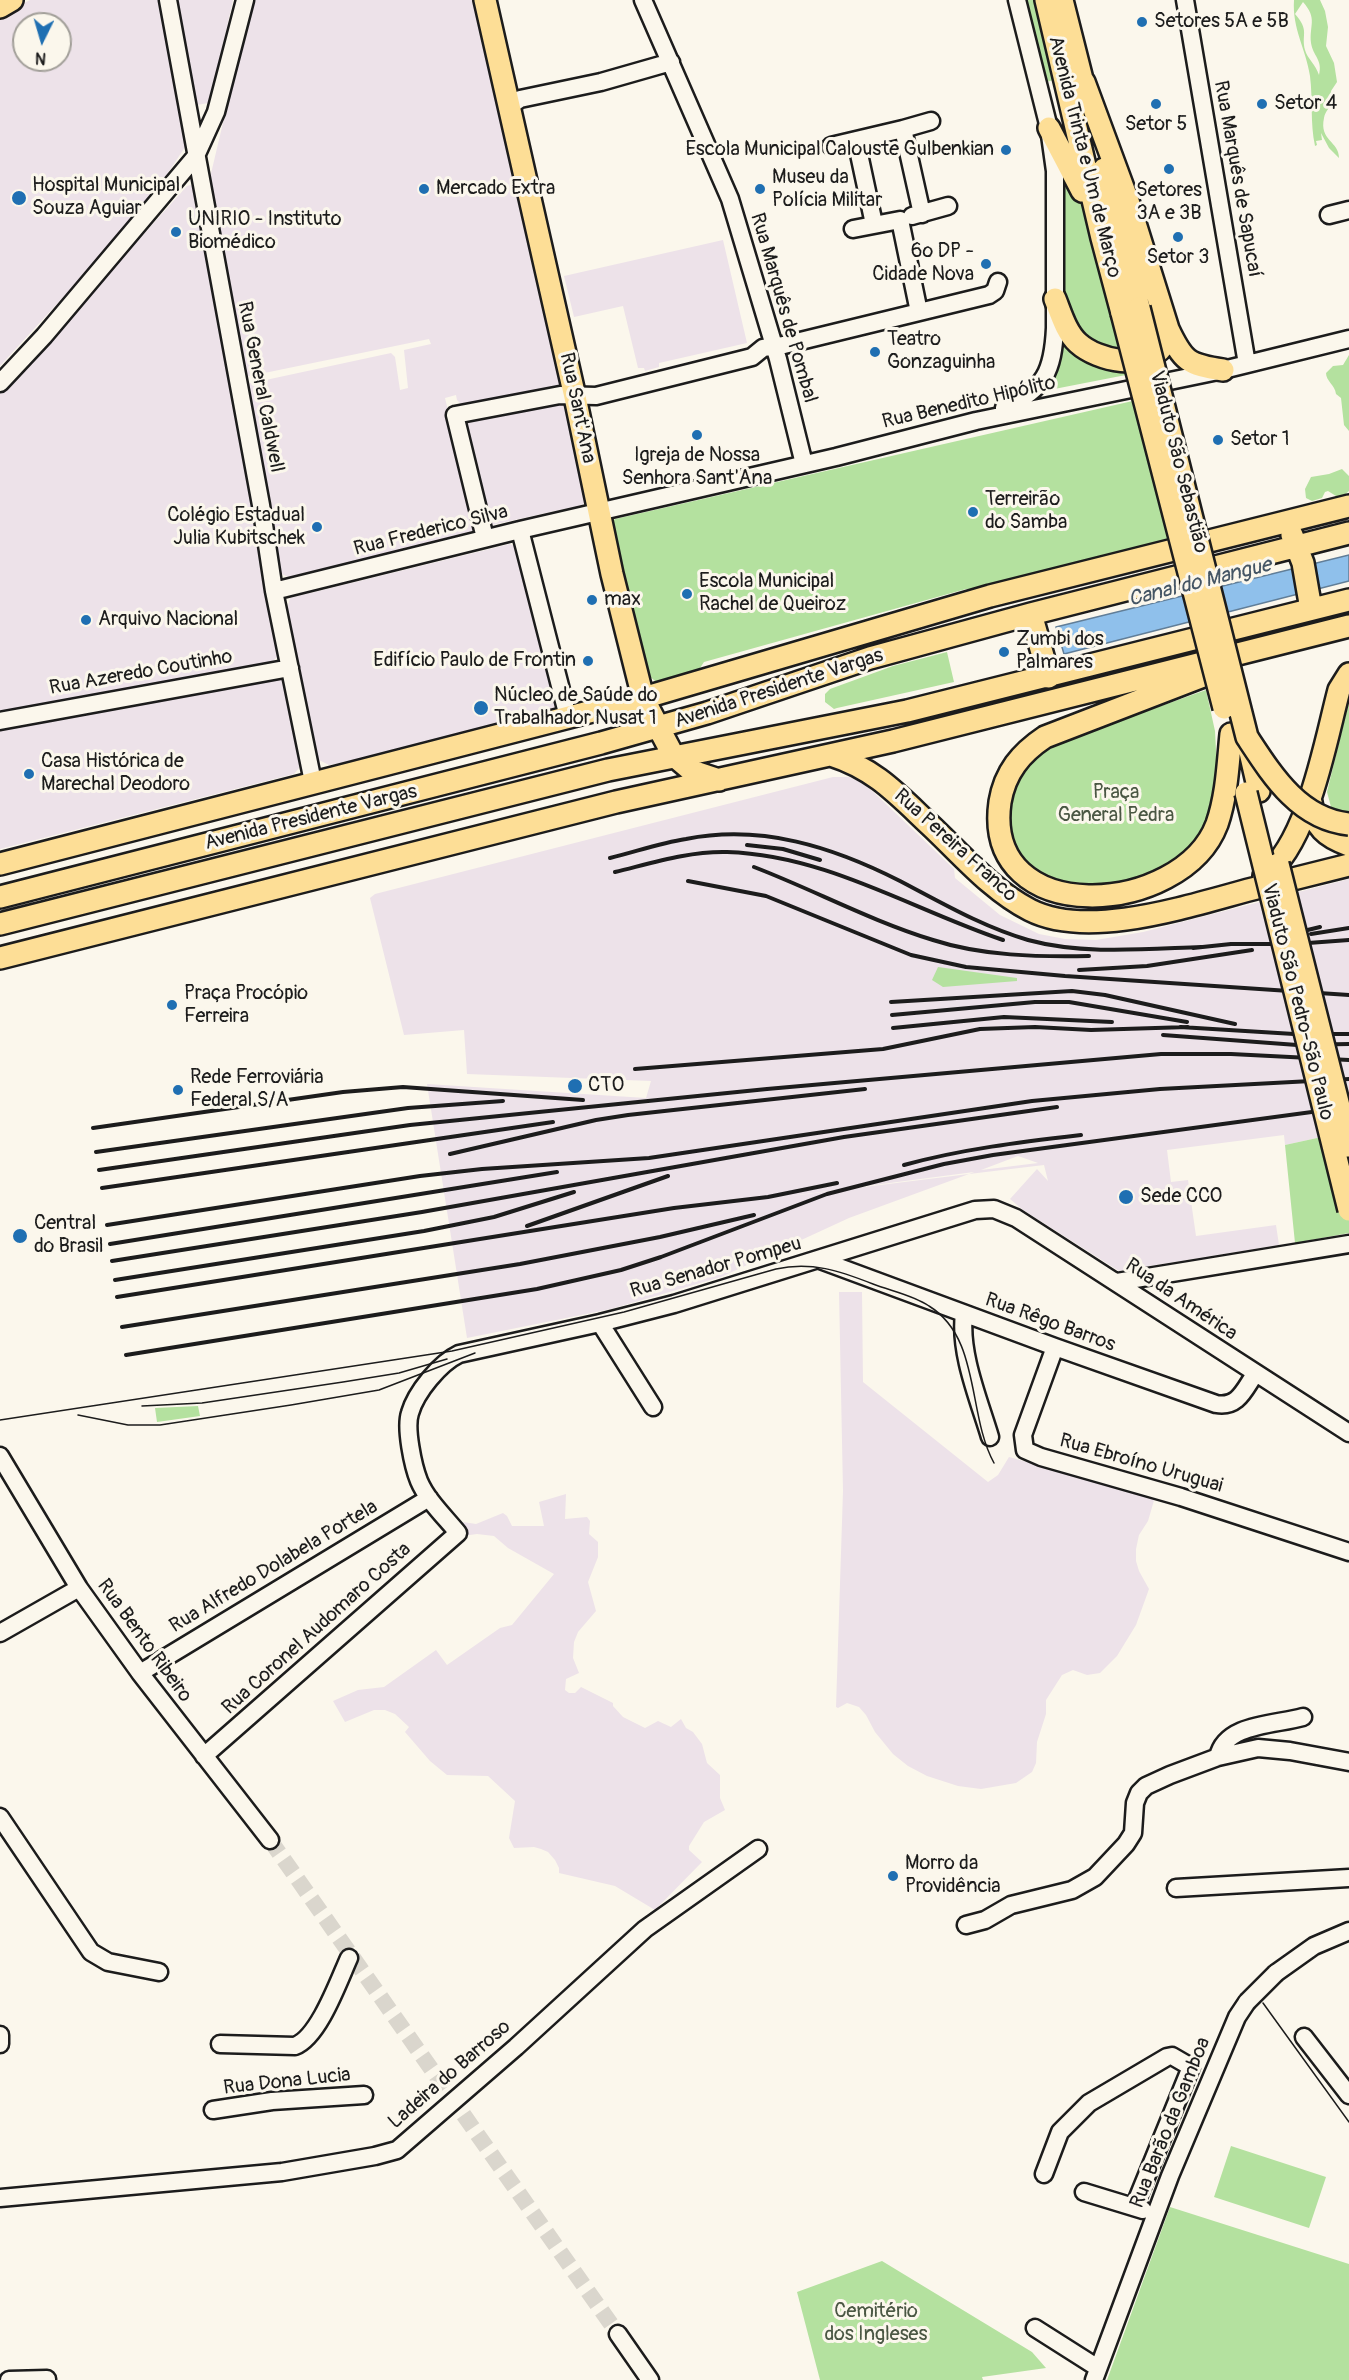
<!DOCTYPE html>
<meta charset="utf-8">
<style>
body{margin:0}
#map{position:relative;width:1349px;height:2380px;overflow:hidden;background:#fbf7ec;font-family:Pangolin,sans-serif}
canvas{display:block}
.north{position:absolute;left:12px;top:12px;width:60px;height:60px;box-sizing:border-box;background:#fbf7ec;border:2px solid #a29f99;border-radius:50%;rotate:185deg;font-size:16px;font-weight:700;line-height:24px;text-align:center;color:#1c1c1c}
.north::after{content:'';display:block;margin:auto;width:21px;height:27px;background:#1f6fb2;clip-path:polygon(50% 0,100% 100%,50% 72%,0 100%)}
</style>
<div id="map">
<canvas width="1349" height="2380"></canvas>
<div class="north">N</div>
</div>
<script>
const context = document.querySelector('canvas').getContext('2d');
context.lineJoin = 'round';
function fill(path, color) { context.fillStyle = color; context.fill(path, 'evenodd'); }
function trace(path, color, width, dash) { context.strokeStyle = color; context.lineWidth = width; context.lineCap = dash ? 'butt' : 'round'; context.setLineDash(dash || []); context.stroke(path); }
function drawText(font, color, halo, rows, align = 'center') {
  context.font = font + ' Pangolin,sans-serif'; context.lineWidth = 6; context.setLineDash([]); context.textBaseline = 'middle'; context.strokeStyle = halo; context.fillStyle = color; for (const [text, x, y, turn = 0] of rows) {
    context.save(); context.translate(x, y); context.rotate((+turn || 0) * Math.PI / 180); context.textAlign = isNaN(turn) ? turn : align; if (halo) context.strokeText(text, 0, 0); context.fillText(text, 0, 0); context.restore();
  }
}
const built = new Path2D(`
 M30,0H161L187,144L145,208L0,366V16ZM24,24H60V60H24Z
 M177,0H233L211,98L208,103L197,105L194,103Z
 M252,0H475L560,383L559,387L463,406L457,400L456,395L445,398L475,522L473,531L288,577L280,573L247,384L391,353L395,357L400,390L408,388L404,350L431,344L429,339L245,377L209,182Z
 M190,185L194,187L216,303L279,655L270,664L0,714V393L187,186Z
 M723,240L747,343L659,363V367L645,371L644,368H638L623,306L574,317L564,276Z
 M560,401L566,403L585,502L582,505L492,525L489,523L465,425L467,422L469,420Z
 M510,544L518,548L558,703L556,708L342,763L329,765L317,759L296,665L287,609L290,598Z
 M280,676L286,682L300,761L299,768L294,774L0,849V727Z
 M833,777H849L865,784L954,869L955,878L1000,915L1039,934L1065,939L1096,940L1143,932L1349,879V1131L1285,1145L1284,1135L1167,1150L1171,1182L1188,1180L1196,1236L1276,1225L1279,1245L1119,1271L1023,1210L1010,1199L1037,1169L1048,1181L1044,1165L969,1174L849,1218L721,1277L611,1309L467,1338L427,1084L646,1098L651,1081L467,1074L464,1030L404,1035L370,898L375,894ZM1018,1156L1038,1163L981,1170ZM974,1172L969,1174L775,1198Z
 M839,1292H862L863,1382L988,1482L998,1475L1009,1457L1155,1497L1148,1521L1139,1535L1136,1549V1561L1139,1571L1149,1589L1136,1625L1117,1656L1100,1673L1087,1675L1073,1670L1062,1675L1046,1700V1714L1037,1742L1036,1763L1032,1772L1016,1783L981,1789L958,1786L927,1776L908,1766L893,1754L875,1732L866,1715L859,1707L847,1703L838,1708L836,1707L843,1491Z
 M566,1494L565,1519L587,1517L590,1521L589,1534L598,1542V1557L588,1582L596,1611L578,1632L574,1642L573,1658L579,1673L566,1679L565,1690L569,1693H575L581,1687L613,1703V1706L623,1717L645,1728L658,1721L671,1727L681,1719L686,1728L693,1732L702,1744L707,1763L720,1775V1798L725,1810L704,1822L689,1846V1850L702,1862L655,1910L615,1886L559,1873V1868L555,1860L548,1852L541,1849L534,1847L514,1848L509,1838L515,1801L488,1776L447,1775L430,1761L405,1732L409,1727L395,1714L385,1710H374L345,1722L333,1701L358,1690L384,1687L436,1650L447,1665L500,1628L512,1625L554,1574L508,1548L494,1536L477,1534L463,1536V1522L476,1524L503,1513L507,1516L512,1526H544L539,1502Z`);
const green = new Path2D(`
 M1023,0H1036L1054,71L1052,72L1054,80L1046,82L1044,74H1042Z
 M1294,0H1320L1325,11L1328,27L1326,46L1334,63L1337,82L1331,91L1333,100C1331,107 1325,111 1324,118C1319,141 1339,141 1339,158L1329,148L1321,133L1322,140L1316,141L1317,145L1315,146C1310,123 1313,99 1310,76C1306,49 1292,29 1294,0ZM1303,2C1318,19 1309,25 1311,43C1313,56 1323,60 1319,75C1316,65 1307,58 1305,50C1301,34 1310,31 1295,14Z
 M1061,163L1087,213L1125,352L1112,350L1084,337L1062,300Z
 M1061,337L1129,368L1131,374L1044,391L1056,374Z
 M1349,355V431L1344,425L1341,398L1336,394C1335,385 1326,381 1326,373L1333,366L1343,365Z
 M1137,400L1173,541L988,590L966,589L704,662L698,671L663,682L655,681L648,675L612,522L615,519Z
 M1342,469L1349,476V491L1343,496H1336L1328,491L1325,492L1322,498L1312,501L1306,498L1305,489L1311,477L1329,474Z
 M947,652L954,682L837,708L834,709L825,702V694L830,689L893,666Z
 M1206,690L1215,731L1217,770L1215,802L1206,827L1188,849L1170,865L1140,878L1103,886H1066L1025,865L1013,846L1008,798L1019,770L1045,747Z
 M1349,702V814L1331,807L1327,792Z
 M938,967L1017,978V981L943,987L932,980Z
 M1349,1131V1233L1295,1243L1285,1145Z
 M198,1406L200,1416L157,1422L155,1408Z
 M1231,2146L1326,2177L1309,2228L1214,2197Z
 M1170,2207L1349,2264V2380H1107Z
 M882,2261L1032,2352L1046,2368L982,2377L983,2380H820L797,2292Z`);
const water = new Path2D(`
 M1349,555V581L1064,654L1056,627Z`);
const minorTunnel = new Path2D(`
 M270,1840L618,2334`);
const minor = new Path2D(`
 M168,0L261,505L274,591L313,782
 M643,0L730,199L778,359L804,464
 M1185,0L1247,364
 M508,107L520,99L601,82L671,62
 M856,140L874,224
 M831,146L903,129
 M922,214L903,129L931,121
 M1329,215L1349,210
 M912,216L948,206
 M853,229L900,220L919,312
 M0,383L44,336L196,156L216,112L245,0
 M1004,408C1045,389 1053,371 1055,328V171L1049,128L1017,0
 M520,530L568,717
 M485,538L455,415L560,395L596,396L752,357L763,348L784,345L989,295L995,291L998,282
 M274,591L520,530L836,457L976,421L1223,370L1349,339
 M0,721L290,668
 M820,1260L1055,1347L1216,1404C1238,1408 1244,1390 1255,1374
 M1117,1282L1349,1244
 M964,1314C959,1353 979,1400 990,1437
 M600,1323L653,1407
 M1055,1347L1023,1435L1025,1450L1041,1457L1181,1497L1349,1552
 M0,1456L79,1588L140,1673L270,1840
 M0,1633L79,1588
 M140,1673L429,1498
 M204,1756L458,1533C445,1517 427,1500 419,1481C413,1466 405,1428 410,1413C416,1392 440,1363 459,1354L600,1323L674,1304L975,1210L994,1209L1016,1218L1349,1433
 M1218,1757C1225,1723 1276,1725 1303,1717
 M0,1817L91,1952L108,1962L159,1972
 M1176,1888L1349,1878
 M966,1925L985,1920L1011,1905L1072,1890L1095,1877L1126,1844L1133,1833L1135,1803L1139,1793L1146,1786L1170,1775L1218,1757L1258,1748L1290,1751L1349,1762
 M1276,1973L1314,1946L1349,1931
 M0,2035V2044
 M1304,2037L1349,2095
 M220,2044L295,2046C319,2037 339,1980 349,1958
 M213,2110L272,2101L364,2095
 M1044,2174L1060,2132L1089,2103L1167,2057L1172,2056L1191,2067L1134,2207
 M1084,2192L1143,2210
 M0,2198L282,2172L375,2156L397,2150L516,2047L645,1929L758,1849
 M1035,2328L1098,2368
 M618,2334L650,2380
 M9,2380L47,2379
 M1094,2380L1170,2176L1237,2017L1247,2002`);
const major = new Path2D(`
 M485,0L575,397L612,574L643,698L673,755L692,771L719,780
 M1046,0L1102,238L1122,313
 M1062,0L1086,95
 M0,7L12,0
 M1084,82L1128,201L1168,329C1183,361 1188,365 1223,370
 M1049,128L1082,191
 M1104,169L1139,308
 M1055,299C1061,314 1066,332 1078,343C1098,361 1145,371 1163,346C1167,341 1167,335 1168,329
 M1292,535L1303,563L1311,609
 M1031,614L1049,677
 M1224,668L1045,737C1021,753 1005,772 1000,802C982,930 1182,917 1217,824C1227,795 1228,764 1231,734
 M1247,739L1259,791
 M831,755C875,769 897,794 930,825C961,854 991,890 1030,910C1091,941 1197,903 1260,887
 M1311,802C1314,827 1326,837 1349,845
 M0,864L643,698L990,596L1349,506
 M1264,876C1308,843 1325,743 1339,690L1349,674
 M1293,879L1349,865
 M0,897L601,743L707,713L870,658L1031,614L1349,533
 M0,924L608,770L907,711L1349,600
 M0,958L616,802L893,741L1349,626`);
const tram = new Path2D(`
 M142,1406L202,1403L343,1382L399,1373L447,1359
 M78,1415L128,1425H160L291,1405L379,1390L475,1353
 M0,1420L452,1351L624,1312L776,1269C811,1261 840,1271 873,1284C891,1291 913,1295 929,1306C981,1338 967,1414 994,1463
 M1263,2003L1349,2122`);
const rail = new Path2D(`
 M747,845L783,849L820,860
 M610,858C635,852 660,843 686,839C762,824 833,847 900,881C942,903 983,927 1028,940C1083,955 1145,949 1201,947
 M754,867C814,890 871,921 933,940C982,956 1038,957 1089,956
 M615,872C652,863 689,851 727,852C826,855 911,909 1003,940
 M688,881L766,896L911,955L966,967L1065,976L1349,995
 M1311,934L1349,928
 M1287,935L1320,927
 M1281,945L1349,940
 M1193,948L1231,944H1289
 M1079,970L1147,966L1252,950
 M891,1002L1072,991L1105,995L1235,1024
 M892,1015L1035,1002H1069L1187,1022
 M1180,1027L1294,1034H1349
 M893,1028L1004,1017L1112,1022
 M1163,1035L1297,1045L1349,1044
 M635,1069L883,1049L980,1029L1035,1027L1091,1030L1188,1027
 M93,1128L343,1092L403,1087L583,1100
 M96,1152L408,1108L503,1101
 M450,1154L596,1120L628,1115L865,1089
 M904,1165C962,1149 1021,1142 1081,1135
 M99,1170L410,1125L767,1089L1161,1054H1231L1349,1060
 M102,1188L553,1122
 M107,1225L420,1176L482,1169L649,1158L1032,1101L1160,1089L1349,1079
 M527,1226L668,1176
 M110,1244L557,1172
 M112,1261L422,1212L844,1137L1057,1107
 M115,1280L424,1231L494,1217L574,1192
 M117,1297L674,1208L768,1197L837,1183
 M122,1327L520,1264L660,1237L754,1215
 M126,1355L537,1289L621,1270L661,1257L827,1194L944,1164L993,1155L1349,1107`);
const minorBridge = new Path2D(`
 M1247,2002L1276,1973`);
const majorBridge = new Path2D(`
 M1139,308L1247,737C1272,775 1299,819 1349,824
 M1122,313L1224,708
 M1246,793L1349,1210
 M1278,864L1349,1146`);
const markers = [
 [1142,22,6,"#1f6fb2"],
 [1156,104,6,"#1f6fb2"],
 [1262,104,6,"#1f6fb2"],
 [1006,150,6,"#1f6fb2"],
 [1169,169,6,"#1f6fb2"],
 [424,189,6,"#1f6fb2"],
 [760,189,6,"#1f6fb2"],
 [19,198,8,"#1f6fb2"],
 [176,232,6,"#1f6fb2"],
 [1178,237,6,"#1f6fb2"],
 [986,264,6,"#1f6fb2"],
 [875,352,6,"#1f6fb2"],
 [697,435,6,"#1f6fb2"],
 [1218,440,6,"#1f6fb2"],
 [973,512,6,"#1f6fb2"],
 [317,527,6,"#1f6fb2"],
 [687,594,6,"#1f6fb2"],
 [592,600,6,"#1f6fb2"],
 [86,620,6,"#1f6fb2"],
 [1004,652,6,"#1f6fb2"],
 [588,661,6,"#1f6fb2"],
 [481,708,8,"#1f6fb2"],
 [29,774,6,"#1f6fb2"],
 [172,1005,6,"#1f6fb2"],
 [575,1086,8,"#1f6fb2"],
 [178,1090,6,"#1f6fb2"],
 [1126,1197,8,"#1f6fb2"],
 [20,1236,8,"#1f6fb2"],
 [893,1876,6,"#1f6fb2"]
];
const poiNames = [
 ["Setores 5A e 5B",1154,22],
 ["Setor 4",1274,104],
 ["Setor 5",1156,125,"center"],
 ["Escola Municipal Calouste Gulbenkian",994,150,"right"],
 ["Museu da",772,178],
 ["Polícia Militar",772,201],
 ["Hospital Municipal",32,186],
 ["Souza Aguiar",32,209],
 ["Mercado Extra",436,189],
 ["Setores",1169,191,"center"],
 ["3A e 3B",1169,214,"center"],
 ["UNIRIO - Instituto",188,220],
 ["Biomédico",188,243],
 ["6º DP -",974,252,"right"],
 ["Cidade Nova",974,275,"right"],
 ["Setor 3",1178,258,"center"],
 ["Teatro",887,340],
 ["Gonzaguinha",887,363],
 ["Setor 1",1230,440],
 ["Igreja de Nossa",697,456,"center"],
 ["Senhora Sant'Ana",697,479,"center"],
 ["Terreirão",985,500],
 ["do Samba",985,523],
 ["Colégio Estadual",305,516,"right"],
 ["Julia Kubitschek",305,539,"right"],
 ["Escola Municipal",699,582],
 ["Rachel de Queiroz",699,605],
 ["max",604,600],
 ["Arquivo Nacional",98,620],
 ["Zumbi dos",1016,640],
 ["Palmares",1016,663],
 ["Edifício Paulo de Frontin",576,661,"right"],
 ["Núcleo de Saúde do",494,696],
 ["Trabalhador Nusat 1",494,719],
 ["Casa Histórica de",41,762],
 ["Marechal Deodoro",41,785],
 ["Praça Procópio",184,994],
 ["Ferreira",184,1017],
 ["Rede Ferroviária",190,1078],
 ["Federal S/A",190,1101],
 ["CTO",588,1086],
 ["Sede CCO",1140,1197],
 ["Central",34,1224],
 ["do Brasil",34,1247],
 ["Morro da",905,1864],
 ["Providência",905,1887]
];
const streetNames = [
 ["Avenida Trinta e Um de Março",1084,157,76],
 ["Rua Marquês de Sapucaí",1237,179,80],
 ["Rua Marquês de Pombal",783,308,74],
 ["Rua General Caldwell",260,387,79],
 ["Rua Benedito Hipólito",969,403,-13],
 ["Rua Sant'Ana",577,408,78],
 ["Viaduto São Sebastião",1178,462,76],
 ["Rua Frederico Silva",431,531,-14],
 ["Rua Azeredo Coutinho",141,673,-10],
 ["Avenida Presidente Vargas",779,689,-18],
 ["Avenida Presidente Vargas",311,818,-14],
 ["Rua Pereira Franco",955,846,42],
 ["Viaduto São Pedro-São Paulo",1297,1002,76],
 ["Rua Senador Pompeu",716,1268,-16],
 ["Rua da América",1181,1300,34],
 ["Rua Rêgo Barros",1050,1323,20],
 ["Rua Ebroíno Uruguai",1141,1464,16],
 ["Rua Alfredo Dolabela Portela",274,1567,-31],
 ["Rua Coronel Audomaro Costa",317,1629,-42],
 ["Rua Bento Ribeiro",144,1641,54],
 ["Ladeira do Barroso",450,2075,-41],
 ["Rua Dona Lucia",287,2082,-6],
 ["Rua Barão da Gamboa",1171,2123,-68]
];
const parkNames = [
 ["Praça",1116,793],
 ["General Pedra",1116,816],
 ["Cemitério",876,2312],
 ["dos Ingleses",876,2335]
];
const waterNames = [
 ["Canal do Mangue",1200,583,-14]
];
fill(built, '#ede2e9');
fill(green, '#b4e19f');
fill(water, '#8fc0eb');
trace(water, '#617e98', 1.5);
trace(minorTunnel, '#dad6cd', 16, [16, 8]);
trace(minor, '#1c1c1c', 21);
trace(major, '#1c1c1c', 26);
trace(minor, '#fbf7ec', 16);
trace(major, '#fdde96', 21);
trace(tram, '#1c1c1c', 1.5);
trace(rail, '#1c1c1c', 4);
trace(minorBridge, '#1c1c1c', 21, []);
trace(majorBridge, '#1c1c1c', 26, []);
trace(minorBridge, '#fbf7ec', 16);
trace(majorBridge, '#fdde96', 21);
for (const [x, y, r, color] of markers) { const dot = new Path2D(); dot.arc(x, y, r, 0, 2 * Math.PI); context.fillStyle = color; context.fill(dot); trace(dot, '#fbf7ec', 2); }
drawText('20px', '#1c1c1c', '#fbf7ec', poiNames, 'left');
drawText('20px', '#1c1c1c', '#fbf7ec', streetNames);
drawText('20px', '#4a5743', '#fbf7ec', parkNames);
drawText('italic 21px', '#445564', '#fbf7ec', waterNames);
</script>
